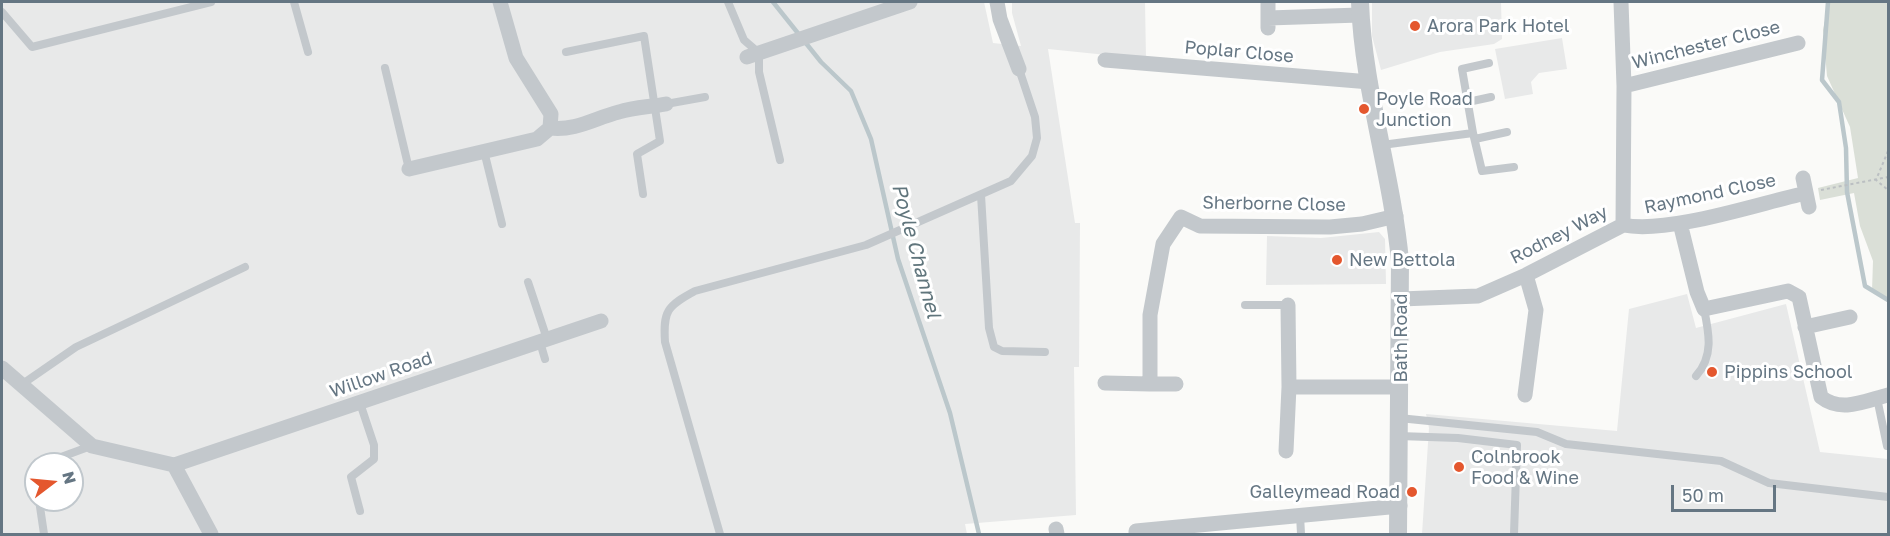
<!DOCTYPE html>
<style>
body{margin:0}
#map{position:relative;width:1890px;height:536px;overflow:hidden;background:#fafaf8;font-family:"Golos Text",sans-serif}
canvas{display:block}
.frame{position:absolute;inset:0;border:3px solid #657683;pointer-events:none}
.north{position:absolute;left:24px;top:452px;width:60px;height:60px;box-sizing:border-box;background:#fff;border:2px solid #c1c8cd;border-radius:50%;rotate:74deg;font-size:16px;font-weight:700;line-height:24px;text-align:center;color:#657683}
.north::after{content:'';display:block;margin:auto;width:21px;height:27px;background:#e4572e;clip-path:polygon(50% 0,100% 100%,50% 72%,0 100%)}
.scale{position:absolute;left:1671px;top:485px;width:105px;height:27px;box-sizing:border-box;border:3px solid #657683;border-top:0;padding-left:8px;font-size:18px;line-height:21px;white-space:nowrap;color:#657683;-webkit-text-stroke:4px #fff;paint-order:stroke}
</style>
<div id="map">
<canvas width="1890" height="536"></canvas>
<div class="frame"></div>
<div class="north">N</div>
<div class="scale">50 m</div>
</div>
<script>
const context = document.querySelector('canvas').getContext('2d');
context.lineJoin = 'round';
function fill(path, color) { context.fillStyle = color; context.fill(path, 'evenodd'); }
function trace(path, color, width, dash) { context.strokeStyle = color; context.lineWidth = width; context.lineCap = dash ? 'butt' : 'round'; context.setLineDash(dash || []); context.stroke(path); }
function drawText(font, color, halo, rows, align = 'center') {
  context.font = font + ' "Golos Text",sans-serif'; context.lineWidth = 6; context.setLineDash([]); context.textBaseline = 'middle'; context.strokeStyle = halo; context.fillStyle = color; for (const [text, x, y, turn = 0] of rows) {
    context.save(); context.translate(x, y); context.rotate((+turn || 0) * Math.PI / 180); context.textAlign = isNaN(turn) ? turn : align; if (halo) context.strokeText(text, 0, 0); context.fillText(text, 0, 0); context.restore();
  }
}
const built = new Path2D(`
 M2,2H984L993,43L1021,46L1012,13V2H1145L1146,59L1048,49L1075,223H1080L1079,367H1074L1076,515L965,524L967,534H2ZM36,464H72V500H36Z
 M1372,2H1501L1502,39L1494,44L1440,52L1381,70L1372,36Z
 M1562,38L1567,69L1539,73L1531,82L1533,94L1505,99L1495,49Z
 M1379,232L1385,239L1386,284L1266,285L1267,236L1321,238Z
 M1687,294L1696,328L1786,304L1820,452L1888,459V534H1422L1429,428L1426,414L1617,431L1629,309Z`);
const green = new Path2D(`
 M1829,2H1888V300L1872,291L1873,261L1860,226L1854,193L1820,200L1818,188L1858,178L1850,127L1827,76L1823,30Z`);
const stream = new Path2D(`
 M773,2L821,62L851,91L871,139L898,259L950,413L979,534
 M1828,2L1822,80L1839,102L1846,148L1847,192L1865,286L1888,300`);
const path = new Path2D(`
 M1888,151L1876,180L1888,190
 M1821,190L1888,177`);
const service = new Path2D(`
 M294,2L308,52
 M728,2L744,40L759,53V72L780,160
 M2,12L32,47L211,2
 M566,52L644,36L660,141L637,154L643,194
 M385,68L409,169
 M1468,102L1491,97
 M666,104L705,97
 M1473,133L1482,171L1514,167
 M1475,139L1507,132
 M1382,145L1473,133L1462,69L1489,63
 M484,151L502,224
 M981,195L989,328L994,347L1002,351L1045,352
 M528,282L547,339
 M1245,305H1288
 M540,342L545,359
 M1696,376C1714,356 1709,333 1704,309
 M21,385L76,347L245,267
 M1877,398L1887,446
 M360,403L374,445V459L351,477L360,511
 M1399,418L1537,432L1566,444L1721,461L1769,483L1888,497
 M1399,436L1458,438L1517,445L1514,534
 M42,464L91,446
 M39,500L44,534
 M1300,515L1301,534
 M720,534L665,342C663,311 667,306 695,291L866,245L1011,181L1032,156L1037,138L1035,117L1019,69`);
const minor = new Path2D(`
 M997,2L1000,19L1019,69
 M1268,2V28
 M1268,18L1360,15
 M747,57L910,2
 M1105,60L1370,82
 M1624,86L1798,43
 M550,128C576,131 595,118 619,112C634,107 651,107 666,104
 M409,169L537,139L550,128L551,114L516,58L500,2
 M1803,178L1809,207
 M1680,223L1697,292L1704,309L1788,291L1799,297L1821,397C1841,413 1865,401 1888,395
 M1623,225C1669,234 1757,204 1806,193
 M1401,299L1478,296L1526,275L1623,225L1624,86L1621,2
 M1288,305L1289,387
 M1805,327L1850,317
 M2,368L92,446L174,465
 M1105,383L1150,384V315L1163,244L1181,217L1200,226L1330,227L1362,224L1396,216
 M1150,384H1176
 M1525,395L1536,310L1526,275
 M1286,451L1289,387H1400
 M174,465L601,321
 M174,465L211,534
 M1056,529L1057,534
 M1136,534V531L1400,506`);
const tertiary = new Path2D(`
 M1360,2C1363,89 1392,174 1400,261L1398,534`);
const markers = [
 [1415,26,6,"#e4572e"],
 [1364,109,6,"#e4572e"],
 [1337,260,6,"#e4572e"],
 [1712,372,6,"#e4572e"],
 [1459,467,6,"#e4572e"],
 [1412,492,6,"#e4572e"]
];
const poiNames = [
 ["Arora Park Hotel",1427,26],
 ["Poyle Road",1376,99],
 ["Junction",1376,120],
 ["New Bettola",1349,260],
 ["Pippins School",1724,372],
 ["Colnbrook",1471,457],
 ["Food & Wine",1471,478],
 ["Galleymead Road",1400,492,"right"]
];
const streetNames = [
 ["Winchester Close",1706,45,-14],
 ["Poplar Close",1239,52,5],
 ["Raymond Close",1710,194,-12],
 ["Sherborne Close",1274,204,1],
 ["Rodney Way",1559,235,-27],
 ["Bath Road",1401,338,-90],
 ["Willow Road",381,375,-19]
];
const waterNames = [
 ["Poyle Channel",916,251,75]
];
fill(built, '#e8e9e9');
fill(green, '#dadfd7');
trace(stream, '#bbc7cb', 4.5);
trace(path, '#bbbfc2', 2, [3, 3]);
trace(service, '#c3c8cc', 8);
trace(minor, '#c3c8cc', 15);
trace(tertiary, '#c3c8cc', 18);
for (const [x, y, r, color] of markers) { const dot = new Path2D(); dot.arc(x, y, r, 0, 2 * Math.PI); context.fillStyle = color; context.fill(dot); trace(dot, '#fff', 2); }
drawText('18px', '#657683', '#fff', poiNames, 'left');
drawText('18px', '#657683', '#fff', streetNames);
drawText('italic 20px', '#60757c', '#fff', waterNames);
</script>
